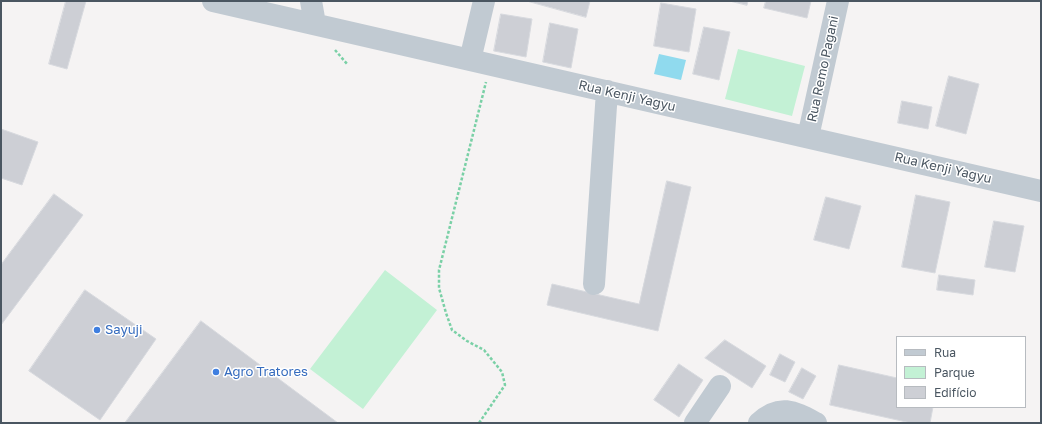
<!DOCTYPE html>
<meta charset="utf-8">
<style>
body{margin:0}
#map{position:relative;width:1042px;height:424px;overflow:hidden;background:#f5f3f3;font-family:"Golos Text",sans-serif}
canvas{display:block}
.frame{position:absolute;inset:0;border:2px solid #4a5661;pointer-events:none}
.legend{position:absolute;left:896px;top:336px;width:130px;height:72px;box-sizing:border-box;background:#fff;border:1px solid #b7bbc0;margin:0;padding:5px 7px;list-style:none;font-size:12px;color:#4a5661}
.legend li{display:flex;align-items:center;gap:8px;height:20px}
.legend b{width:20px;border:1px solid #b7bbc0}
</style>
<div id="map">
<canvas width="1042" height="424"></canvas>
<div class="frame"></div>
<ul class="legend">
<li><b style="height:5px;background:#c1cad2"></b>Rua</li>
<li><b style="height:11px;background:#c3f1d5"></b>Parque</li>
<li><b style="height:11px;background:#cdcfd5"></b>Edifício</li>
</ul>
</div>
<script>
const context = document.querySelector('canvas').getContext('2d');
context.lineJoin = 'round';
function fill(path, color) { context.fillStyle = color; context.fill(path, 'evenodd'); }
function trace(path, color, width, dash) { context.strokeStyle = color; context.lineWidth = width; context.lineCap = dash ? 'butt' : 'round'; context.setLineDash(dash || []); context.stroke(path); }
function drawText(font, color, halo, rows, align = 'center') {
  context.font = font + ' "Golos Text",sans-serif'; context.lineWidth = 3; context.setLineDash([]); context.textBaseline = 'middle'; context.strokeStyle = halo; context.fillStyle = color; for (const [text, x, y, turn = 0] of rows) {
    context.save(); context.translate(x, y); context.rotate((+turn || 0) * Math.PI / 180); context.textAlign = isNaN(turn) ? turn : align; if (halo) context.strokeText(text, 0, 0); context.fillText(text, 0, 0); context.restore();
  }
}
const green = new Path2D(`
 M738,49L805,66L792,116L725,99Z
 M385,270L437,310L363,409L310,369Z`);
const water = new Path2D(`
 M659,54L686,60L681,80L654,74Z`);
const building = new Path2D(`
 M66,1H86L67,69L49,64Z
 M527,1H590L586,17Z
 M730,1H748L747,5Z
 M766,1H811L807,18L764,8Z
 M661,3L696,9L689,52L654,46Z
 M501,14L532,19L526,57L494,51Z
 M550,23L578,29L571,68L543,62Z
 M704,27L730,32L719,80L693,74Z
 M949,76L979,84L966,134L936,126Z
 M902,101L932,107L928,129L898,123Z
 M1,129L38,142L22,185L1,178Z
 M667,181L691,187L658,331L547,305L552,284L639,304Z
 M54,194L83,215L1,325V265Z
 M916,195L950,202L935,273L902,267Z
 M826,197L861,206L849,249L814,240Z
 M994,221L1024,226L1015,272L985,267Z
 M939,275L975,280L973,295L937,290Z
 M85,290L156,339L100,420L29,371Z
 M201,321L338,423H125Z
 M725,340L766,366L752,388L705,358Z
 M780,354L795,362L785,382L770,375Z
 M679,364L703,380L679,417L654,400Z
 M839,365L897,378V407H933L930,423H911L830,405Z
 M802,368L816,376L803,399L789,392Z`);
const path = new Path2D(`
 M335,50L348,65
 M479,423L505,385L502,372L484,350L467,341L452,330L446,313L439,288V270L486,82`);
const minor = new Path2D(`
 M213,1L1041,191
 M311,1L315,24
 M470,60L484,1
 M808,137L838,1
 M594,284L607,91
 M695,423L720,386
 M759,423C780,403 795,412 816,423`);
const markers = [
 [97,330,4,"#3f7fe0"],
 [216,372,4,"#3f7fe0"]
];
const streetNames = [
 ["Rua Remo Pagani",823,69,-78],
 ["Rua Kenji Yagyu",627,96,13],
 ["Rua Kenji Yagyu",943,168,13]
];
const shopNames = [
 ["Sayuji",105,330],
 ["Agro Tratores",224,372]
];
fill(green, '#c3f1d5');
fill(water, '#90daee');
fill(building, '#cdcfd5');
trace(building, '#d7d9de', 1);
trace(path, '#7ad0a6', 2.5, [3, 2]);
trace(minor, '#c1cad2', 22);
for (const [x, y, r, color] of markers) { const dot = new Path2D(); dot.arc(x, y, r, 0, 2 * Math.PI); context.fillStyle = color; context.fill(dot); trace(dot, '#fff', 1.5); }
drawText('13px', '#4a5661', '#fff', streetNames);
drawText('13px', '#366cbe', '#fff', shopNames, 'left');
</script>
